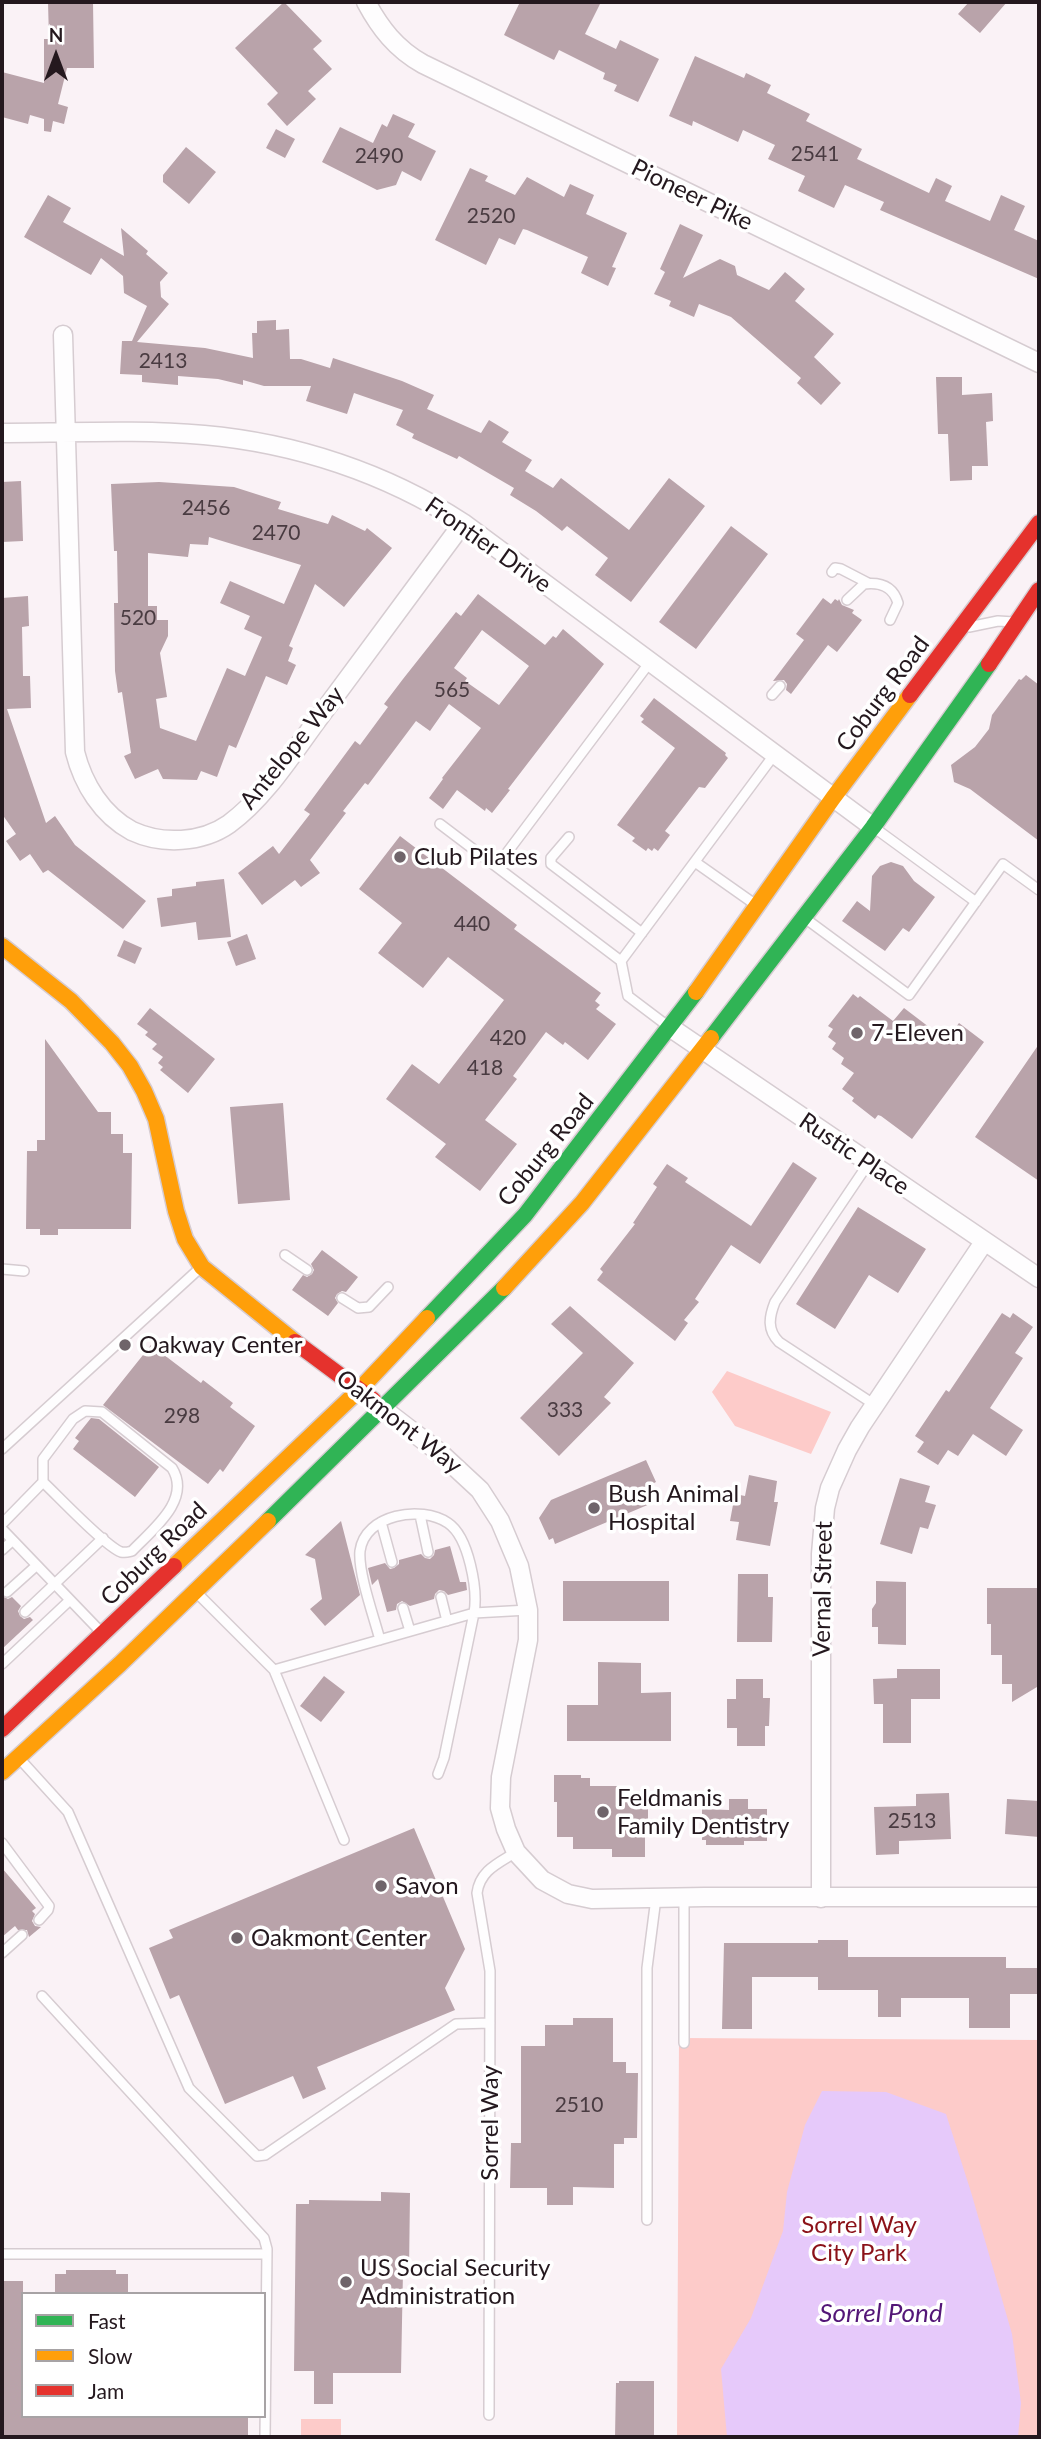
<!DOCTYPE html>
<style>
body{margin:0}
#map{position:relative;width:1041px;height:2439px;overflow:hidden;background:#faf2f6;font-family:Lato,sans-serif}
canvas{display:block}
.frame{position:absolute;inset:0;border:4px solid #24181e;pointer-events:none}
.legend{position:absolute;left:21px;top:2292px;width:245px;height:126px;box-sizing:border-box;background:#fff;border:2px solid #a7a3a5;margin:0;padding:9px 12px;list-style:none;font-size:21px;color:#24181e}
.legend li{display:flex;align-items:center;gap:14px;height:35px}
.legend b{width:35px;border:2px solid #a7a3a5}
.north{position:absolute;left:21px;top:21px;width:70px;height:70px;-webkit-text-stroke:5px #fff;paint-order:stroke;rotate:0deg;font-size:19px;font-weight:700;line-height:28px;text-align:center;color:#24181e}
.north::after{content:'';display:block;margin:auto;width:24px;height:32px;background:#24181e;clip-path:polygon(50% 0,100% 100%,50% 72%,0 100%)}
</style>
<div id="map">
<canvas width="1041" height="2439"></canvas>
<div class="frame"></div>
<ul class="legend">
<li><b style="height:9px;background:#30b455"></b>Fast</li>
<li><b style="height:9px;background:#ff9f0a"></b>Slow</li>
<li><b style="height:9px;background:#e5322d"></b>Jam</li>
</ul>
<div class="north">N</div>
</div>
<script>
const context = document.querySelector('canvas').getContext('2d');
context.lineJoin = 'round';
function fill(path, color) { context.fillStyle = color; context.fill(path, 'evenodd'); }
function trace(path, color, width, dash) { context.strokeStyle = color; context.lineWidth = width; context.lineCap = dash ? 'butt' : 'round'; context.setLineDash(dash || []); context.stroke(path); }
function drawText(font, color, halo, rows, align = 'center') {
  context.font = font + ' Lato,sans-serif'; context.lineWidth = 7; context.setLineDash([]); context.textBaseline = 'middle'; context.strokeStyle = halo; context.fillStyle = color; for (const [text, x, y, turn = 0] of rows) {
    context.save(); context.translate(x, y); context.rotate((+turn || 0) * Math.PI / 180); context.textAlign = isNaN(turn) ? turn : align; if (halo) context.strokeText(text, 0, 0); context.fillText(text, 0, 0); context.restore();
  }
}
const green = new Path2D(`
 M727,1371L831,1412L811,1454L735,1426L712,1392Z
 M679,2038L1039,2040V2437H677Z
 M301,2419H341V2437H301Z`);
const water = new Path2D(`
 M822,2091L886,2092L946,2114L971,2192L1012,2334L1021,2403L1018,2437H727L721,2369L751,2318L783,2231L787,2192L805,2125Z`);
const building = new Path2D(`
 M48,2H93L94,68H67L58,104L68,107L64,124L53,121L51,132L44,131V119L30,115L28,124L2,117V72L44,83V39H49Z
 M284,2L322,41L313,49L332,69L308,91L316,99L287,126L267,104L278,93L235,48Z
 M520,2H601L585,34L616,49L620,40L659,59L638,102L614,91L617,85L603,79L605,73L559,50L554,60L504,35Z
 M969,2H1007L980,33L958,14Z
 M695,56L744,78L746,73L771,85L767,93L810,114L806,121L862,149L857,159L929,193L936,178L952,186L945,201L990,221L1001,195L1025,206L1014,230L1039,241V279L880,210L884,202L845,185L834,208L798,191L805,176L768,159L775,145L743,130L738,142L693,121L692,126L669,116Z
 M393,114L415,124L408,137L436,151L421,181L402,171L396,185L377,190L322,162L340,127L373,143L382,124L387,127Z
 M276,129L295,139L285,158L266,148Z
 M186,147L216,172L189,204L163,182V175Z
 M470,168L488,176L485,181L515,195L527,177L564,197L570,184L594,195L586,214L627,233L612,267L616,268L608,286L581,273L588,257L527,230L523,229L515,245L499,238L486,265L435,240Z
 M48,195L71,208L63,222L124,256L121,228L148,251L146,254L168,273L160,282L161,297L169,304L137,342L205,348L253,358L252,333H257V321L276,320V330L289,329L290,359H301L330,368L333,358L402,381L434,395L427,409L481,433L489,420L509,432L502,442L532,460L525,471L553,488L561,478L629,530L669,478L705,506L631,602L595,575L608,558L567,526L562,531L536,511L510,495L514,488L459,456L457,459L412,438L414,434L396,425L403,410L354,393L347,414L306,401L311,386H264L243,380V385L218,379L178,376V385L142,382V375L120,374L122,341H133H132L147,306L124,293L123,276L101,258L91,275L24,237Z
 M680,224L703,235L683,278L720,259L735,266L737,275L769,290L785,272L805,289L795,301L834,334L814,357L841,383L821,405L797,383L801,378L731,317L699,304L694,317L669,306L671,301L654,294L665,272L660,269Z
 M936,377H962V395L992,393L993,421L986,422L988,466H972V480L950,481L948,434H938Z
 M21,481L23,541L2,542V482Z
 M159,482L234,487L281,502L278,509L328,524L332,515L365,531L367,528L392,548L344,607L315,584L289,646L293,648L288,661L296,665L287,685L266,676L236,748L229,745L217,777L201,771L197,780L163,779L158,769L135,779L124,756L131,753L122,692L118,693L115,671L114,603H118L117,551H114L111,484ZM209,537L301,565L284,604L230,581L220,603L250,616L244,629L262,637L245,676L227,668L196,741L160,728L156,699L167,697L160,653L168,636V620H157V606H148V553L188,557L190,544L208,545Z
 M731,526L768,554L696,649L659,622Z
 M478,594L545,645L553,636L556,638L563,629L604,664L508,789L510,790L492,813L486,808L485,811L457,790L443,809L429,798L443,779L442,778L481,728L449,704L430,731L416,721L368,785L365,783L343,811L346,813L310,860L320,873L301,887L295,880L262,905L238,873L273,846L279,854L310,814L304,810L355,741L360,745L388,707L384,704L403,679L456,612L461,616ZM482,630L529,666L499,705L465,681L467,678L454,668Z
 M28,596L29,626L22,627L23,676H30L31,708L7,709L46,823L55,816L75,845L146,901L123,929L48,870L43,873L30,854L20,861L6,841L16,834L2,814V598Z
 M823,598L831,604L835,599L838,601L839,599L842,605L854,610L852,613L862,620L837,652L828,645L791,694L786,690L787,684L784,680L773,681L804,640L796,634Z
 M1026,675L1039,685V841L970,789L954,782L951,765L975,747L989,729L992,715L1019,679L1021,680Z
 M654,698L726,753L725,755L728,758L705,788L699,787L665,831L670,835L658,851L654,848L652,851L648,848L646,851L632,841L635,838L617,825L675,748L641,722L644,719L640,716Z
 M400,836L517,925L514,929L601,993L595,1001L600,1005L596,1009L616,1024L588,1060L565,1042L563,1045L546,1032L513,1076L517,1079L485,1120L517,1144L480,1191L435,1157L446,1144L386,1099L412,1064L439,1084L504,1000L448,957L423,988L378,953L402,923L359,889Z
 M891,862L903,866L914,881L935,897L909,932L903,928L885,951L842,921L857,901L870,911L872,876L880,866Z
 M224,879L231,937L198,940L196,922L161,927L157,898L172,896V889L196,886V882Z
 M247,934L256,959L236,966L227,942Z
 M124,940L142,948L135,964L117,956Z
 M853,994L858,998L860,996L893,1021L904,1008L946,1040L959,1023L984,1042L912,1139L881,1116L878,1115L875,1119L852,1101L854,1098L842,1089L854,1073L841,1064L844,1058L832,1049L836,1043L828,1037L833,1029L828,1026Z
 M150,1008L215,1059L188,1093L160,1070L163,1067L158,1063L163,1057L152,1049L157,1044L145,1035L148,1032L137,1024Z
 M45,1039L98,1112H111V1134H123V1153H132L131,1229H58V1235H40V1229H26L27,1151H37V1140H45Z
 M1039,1044V1181L975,1137Z
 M283,1103L290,1200L238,1204L230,1107Z
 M793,1162L817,1178L760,1264L731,1245L695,1299L699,1302L684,1320L688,1323L675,1341L597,1280L603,1272L600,1269L635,1224L633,1223L657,1187L653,1184L667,1164L688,1178L685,1182L751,1226Z
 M858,1207L926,1249L898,1293L869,1275L835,1329L796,1304Z
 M322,1250L358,1277L346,1292L342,1291L337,1294L335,1298L338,1303L328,1316L292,1290L303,1275L307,1277L312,1274L314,1270L311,1264Z
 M570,1306L634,1363L604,1397L611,1403L559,1456L520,1418L583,1353L551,1324Z
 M1002,1313L1010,1318L1013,1313L1033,1327L1015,1353L1023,1358L990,1408L1023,1430L1006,1456L973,1434L958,1456L948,1450L938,1465L917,1452L924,1442L915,1436L946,1390L949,1392Z
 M151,1345L201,1383L203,1380L233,1403L230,1407L255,1426L223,1472L220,1469L208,1484L103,1405Z
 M91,1418L99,1419L159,1467L135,1497L73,1449L79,1441L75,1438Z
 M646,1460L656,1482L650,1485L657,1501L555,1544L553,1538L549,1540L539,1518L551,1500Z
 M749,1475L777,1481L774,1502H778L770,1546L736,1540L739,1522L730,1521L735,1494L745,1496Z
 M900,1478L930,1486L925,1502L936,1505L928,1529L920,1527L912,1554L880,1544Z
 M341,1521L360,1595L325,1626L310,1609L322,1599L315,1559L305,1555Z
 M450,1546L460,1582H466L467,1590L448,1595L444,1591L439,1590L435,1594L434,1599L410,1606L402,1601L397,1604L396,1610L387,1612L378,1579L372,1585L368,1568L385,1563L390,1569L394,1568L399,1564V1560L421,1554L425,1558L430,1559L434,1555L435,1550Z
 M738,1574H768V1597H773L772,1642H737Z
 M563,1581H669V1621H563Z
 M876,1581L906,1582V1645L878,1644V1627H872V1609L876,1603Z
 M987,1588H1037V1687L1012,1702V1684H1002V1655H991V1624H987Z
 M2,1596L8,1599L12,1597L21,1606L18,1611L20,1616L24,1619L30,1617L33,1620L2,1649Z
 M598,1662L641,1663V1693L671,1692V1741H567V1705H598Z
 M897,1669H940V1699H911V1743H883V1704H874L873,1679L897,1678Z
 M324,1676L345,1692L321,1722L300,1706Z
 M736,1679H763V1698H770L769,1726H765V1746H737V1728H727V1699H736Z
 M554,1775H581V1778H590V1786H620V1796H648V1823H645V1857H612V1849H573V1837H557V1802H554Z
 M949,1793L951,1839L899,1841V1854L876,1855L874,1807L916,1806V1794Z
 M729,1799H748V1809H767V1841H744V1845H706V1840H702V1809L729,1810Z
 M1007,1799L1039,1801V1837L1005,1834Z
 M414,1828L465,1949L445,1988L455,2010L317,2067L326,2089L303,2099L293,2076L225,2104L179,1995L170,1999L149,1948L173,1938L169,1930Z
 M2,1868L36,1908L32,1911L35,1914L32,1921L35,1926L41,1927L29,1937L27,1930H18L15,1926L2,1937Z
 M818,1940H848V1957H1006V1968H1039V1994H1010V2028H969V1998H901V2017H878V1990H818V1977H752V2029H722L724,1943H818Z
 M573,2018H613V2062H626V2073H638L637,2138H624V2144H614V2188L573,2187V2205H547V2188H510L511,2143H521V2046H545V2025H573Z
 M381,2192L410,2193L409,2271H403L401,2373H333V2404H314V2371H294L296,2204H309V2200L381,2201Z
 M66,2270H116V2274H128V2294H55V2274H66Z
 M2,2281H23V2416H248V2437H2Z
 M619,2381H654V2437H615L616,2383H619Z`);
const lane = new Path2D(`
 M832,572L835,568L841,569L868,583
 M847,600L864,584C880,582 893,586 898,603L890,620
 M969,627L998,621L1014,622
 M772,695L780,686
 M440,824L621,961L628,996L669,1027
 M876,829L976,902
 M569,837L551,858V864L642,933
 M695,862L756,905
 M497,866L650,662
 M806,919L909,995L1003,864L1039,890
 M621,961L774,755
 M868,1164L775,1302C769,1317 767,1330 779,1342L875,1405
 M285,1255L307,1270
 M2,1269L24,1271
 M342,1298L358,1308L369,1307L388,1287
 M2,1449L199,1269
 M420,1515L428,1552
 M381,1522L392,1562
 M2,1524L43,1482C58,1496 105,1546 121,1552C126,1553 128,1552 132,1551C152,1530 192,1500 172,1468L102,1412L85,1411L73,1419L43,1459V1482
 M2,1529L100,1631
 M2,1550L12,1541
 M7,1592L36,1566
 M196,1592L274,1670L344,1840
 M441,1597L447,1621
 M403,1608L410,1631
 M25,1612L103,1538
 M380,1640C374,1617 358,1573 360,1551C365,1514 421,1505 448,1523C469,1537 478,1590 474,1613L528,1610
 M2,1664L70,1600
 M274,1670L474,1613L444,1758L438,1774
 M19,1758L68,1812L189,2088L257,2156L265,2155L456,2024L490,2023
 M2,1843L49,1906L48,1910L39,1920
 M684,1897V2043
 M2,1953L22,1935
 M42,1996L264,2238L267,2249L265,2437
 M647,2220V1968L656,1898
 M2,2254H267
 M489,2415L490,1971L477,1893C480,1870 499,1863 516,1852`);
const street = new Path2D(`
 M366,2C380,28 396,49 423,64L1039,363
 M63,335L75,752C83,784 102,815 132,831C162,845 202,843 229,824C266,797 294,751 321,715C368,651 416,587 463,523
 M2,433C69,433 137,429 204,435C295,443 386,473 463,523L873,827
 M671,1028L1039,1278
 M383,1409L439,1452L480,1490L500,1521L519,1566L528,1610V1640L501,1777L500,1808L506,1829L516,1852L542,1880L568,1894L592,1899L705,1897H1039
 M821,1898V1554L825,1508L830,1488L847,1450L860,1427L984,1242`);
const fast = new Path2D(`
 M711,1038L873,827L989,664
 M427,1318L525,1215L696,992
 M268,1521L504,1288`);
const slow = new Path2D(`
 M2,946L71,1001L112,1043L130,1066L144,1091L156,1119L176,1211L185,1239L202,1267L295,1342
 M696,992L833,798L910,695
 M504,1288L582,1203L711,1038
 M174,1566L360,1389L427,1318
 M2,1772L120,1664L268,1521`);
const jam = new Path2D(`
 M989,664L1039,590
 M910,695L1039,523
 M295,1342L373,1400
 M2,1729L174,1566`);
const markers = [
 [400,857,7,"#6f646a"],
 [857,1033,7,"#6f646a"],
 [125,1345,7,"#6f646a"],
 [594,1508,7,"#6f646a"],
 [603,1812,7,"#6f646a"],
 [381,1886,7,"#6f646a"],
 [237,1938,7,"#6f646a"],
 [346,2282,7,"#6f646a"]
];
const numberNames = [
 ["2541",815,154],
 ["2490",379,156],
 ["2520",491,216],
 ["2413",163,361],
 ["2456",206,508],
 ["2470",276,533],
 ["520",138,618],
 ["565",452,690],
 ["440",472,924],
 ["420",508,1038],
 ["418",485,1068],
 ["333",565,1410],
 ["298",182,1416],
 ["2513",912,1821],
 ["2510",579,2105]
];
const streetNames = [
 ["Pioneer Pike",692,195,26],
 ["Frontier Drive",488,545,35],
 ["Coburg Road",883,694,-53],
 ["Antelope Way",292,748,-51],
 ["Coburg Road",546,1150,-51],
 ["Rustic Place",854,1154,34],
 ["Oakmont Way",399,1422,38],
 ["Coburg Road",154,1554,-44],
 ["Vernal Street",823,1589,-89],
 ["Sorrel Way",490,2123,-90]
];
const poiNames = [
 ["Club Pilates",414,857],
 ["7-Eleven",871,1033],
 ["Oakway Center",139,1345],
 ["Bush Animal",608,1494],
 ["Hospital",608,1522],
 ["Feldmanis",617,1798],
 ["Family Dentistry",617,1826],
 ["Savon",395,1886],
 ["Oakmont Center",251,1938],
 ["US Social Security",360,2268],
 ["Administration",360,2296]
];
const parkNames = [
 ["Sorrel Way",859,2225],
 ["City Park",859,2253]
];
const waterNames = [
 ["Sorrel Pond",881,2314]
];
fill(green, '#fdcbc9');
fill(water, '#e6c9fa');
fill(building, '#b9a3aa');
trace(lane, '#d6ccd1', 12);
trace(street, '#d6ccd1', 21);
trace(fast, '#d6ccd1', 19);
trace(slow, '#d6ccd1', 19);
trace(jam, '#d6ccd1', 19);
trace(lane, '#fefdfe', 9);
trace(street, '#fefdfe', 18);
trace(fast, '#30b455', 16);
trace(slow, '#ff9f0a', 16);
trace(jam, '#e5322d', 16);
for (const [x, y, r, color] of markers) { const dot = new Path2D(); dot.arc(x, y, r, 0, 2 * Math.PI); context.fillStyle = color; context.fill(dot); trace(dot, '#fff', 2.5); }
drawText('21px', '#493b41', null, numberNames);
drawText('24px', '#24181e', '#fff', streetNames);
drawText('24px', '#24181e', '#fff', poiNames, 'left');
drawText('24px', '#8b1118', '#fff', parkNames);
drawText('italic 26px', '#531677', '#fff', waterNames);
</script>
